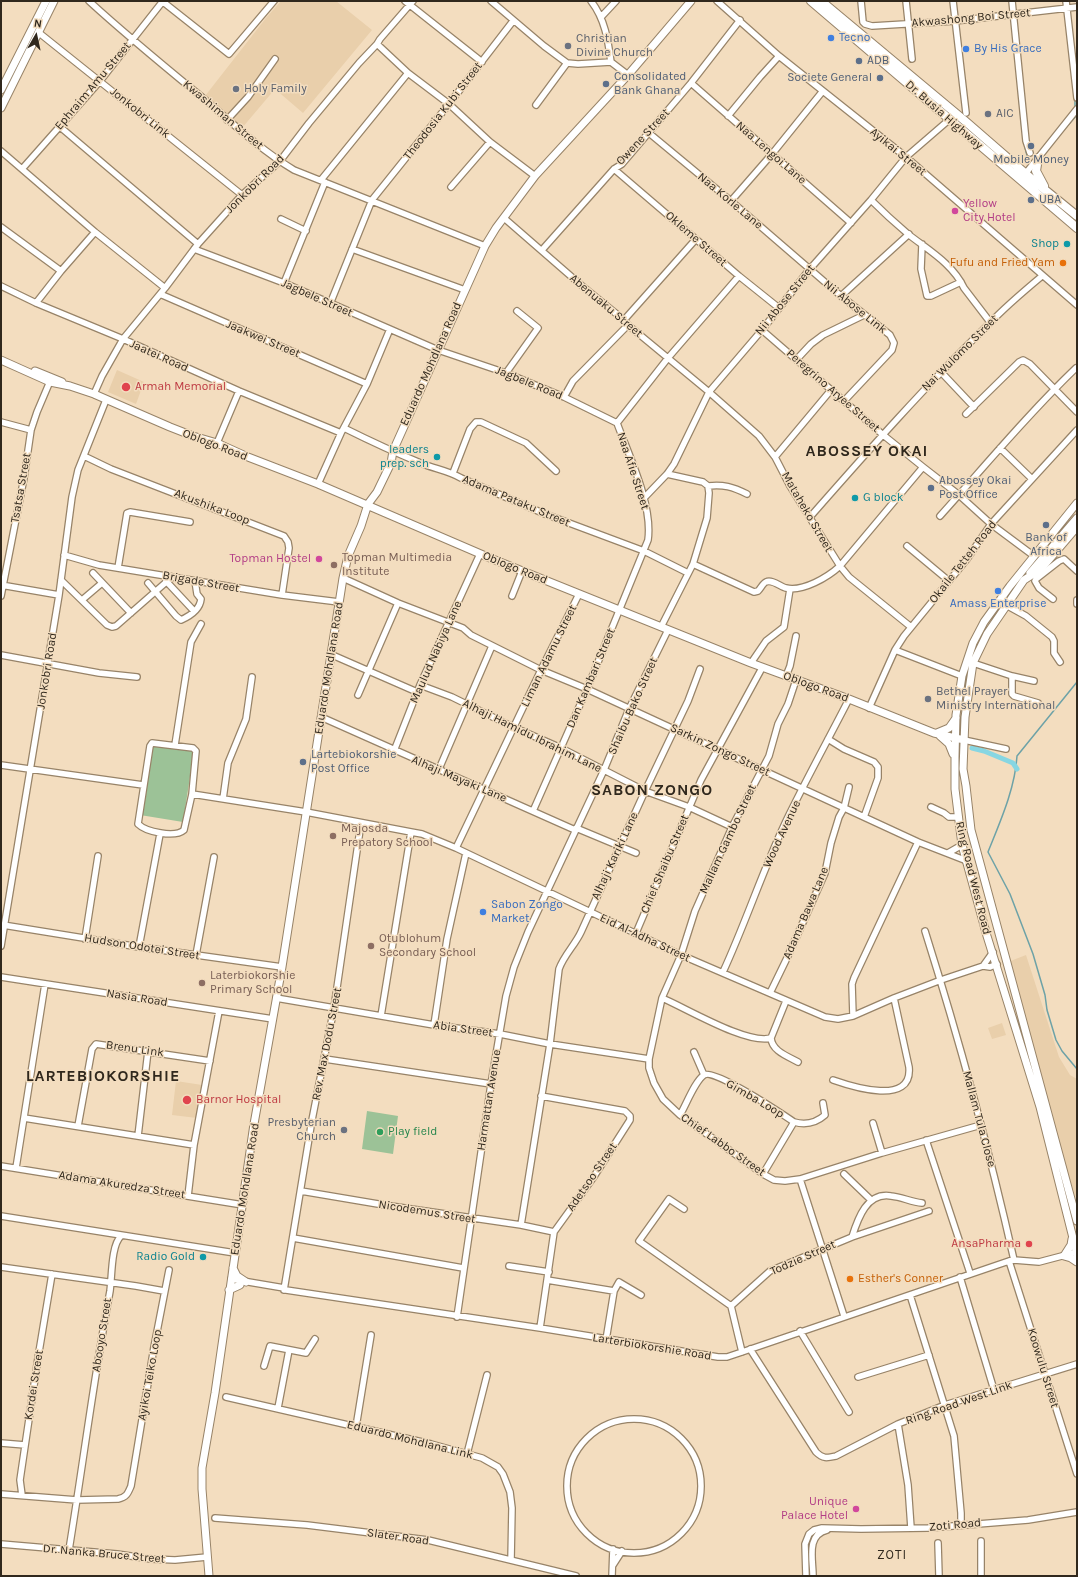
<!DOCTYPE html>
<style>
body{margin:0}
#map{position:relative;width:1078px;height:1577px;overflow:hidden;background:#f3ddbf;font-family:Karla,sans-serif}
canvas{display:block}
.frame{position:absolute;inset:0;border:2px solid #30281d;pointer-events:none}
.north{position:absolute;left:16px;top:16px;width:40px;height:40px;-webkit-text-stroke:3px #f3ddbf;paint-order:stroke;rotate:9deg;font-size:11px;font-weight:700;line-height:16px;text-align:center;color:#30281d}
.north::after{content:'';display:block;margin:auto;width:14px;height:18px;background:#30281d;clip-path:polygon(50% 0,100% 100%,50% 72%,0 100%)}
</style>
<div id="map">
<canvas width="1078" height="1577"></canvas>
<div class="frame"></div>
<div class="north">N</div>
</div>
<script>
const context = document.querySelector('canvas').getContext('2d');
context.lineJoin = 'round';
function fill(path, color) { context.fillStyle = color; context.fill(path, 'evenodd'); }
function trace(path, color, width, dash) { context.strokeStyle = color; context.lineWidth = width; context.lineCap = dash ? 'butt' : 'round'; context.setLineDash(dash || []); context.stroke(path); }
function drawText(font, color, halo, rows, align = 'center') {
  context.font = font + ' Karla,sans-serif'; context.lineWidth = 3; context.setLineDash([]); context.textBaseline = 'middle'; context.strokeStyle = halo; context.fillStyle = color; for (const [text, x, y, turn = 0] of rows) {
    context.save(); context.translate(x, y); context.rotate((+turn || 0) * Math.PI / 180); context.textAlign = isNaN(turn) ? turn : align; if (halo) context.strokeText(text, 0, 0); context.fillText(text, 0, 0); context.restore();
  }
}
const built = new Path2D(`
 M281,1H336L372,30L303,113L275,89L242,128L205,96L266,18Z
 M117,370L144,382L136,404L108,392Z
 M1026,955L1059,1057L1070,1075L1077,1079V1201L1066,1168L1008,962Z
 M1002,1023L1006,1035L992,1039L988,1028Z
 M176,1081L202,1085L197,1118L172,1115Z`);
const green = new Path2D(`
 M151,745L194,751L183,822L140,815Z
 M367,1111L398,1116L393,1154L362,1149Z`);
const stream = new Path2D(`
 M1016,64L1022,130
 M1075,98V108
 M1061,133L1077,115
 M1025,147L1029,164
 M1077,682L1017,756C1015,789 1000,822 988,852L1010,894L1033,954L1045,995L1047,1010L1056,1040L1062,1051L1077,1069`);
const canal = new Path2D(`
 M972,748L984,751L1013,763L1017,769`);
const minor = new Path2D(`
 M89,1C126,35 164,66 203,98C232,123 261,150 294,170L485,246
 M162,1L229,54L274,1
 M405,1L482,62
 M491,1L544,46L567,63L578,64L611,62L628,75
 M591,1C605,19 608,40 611,62
 M717,1L779,56L906,157L1077,305
 M861,1L863,22L865,24L872,26L955,21L1077,7
 M906,1L912,59
 M953,1L966,113
 M1012,1L1026,141L1030,153
 M1066,1L1077,98
 M602,16L616,1
 M38,32L242,195
 M377,44L408,73L449,104L490,142L535,176
 M691,83L851,223
 M536,105L567,63
 M728,116L760,77L779,56
 M227,120L248,97L275,59
 M59,126L198,244
 M649,133L731,201L841,296L890,335L894,343L892,350L844,401
 M1,151L95,232L165,288
 M22,169L100,81L163,1
 M614,169L739,276L779,308
 M1026,173L1077,109
 M321,180L408,73
 M451,187L490,142
 M871,200C883,212 895,223 908,234C928,250 953,264 964,288L990,322
 M731,201L772,154L822,92
 M504,218L581,285L624,320L628,325L709,392L759,436L775,457L790,486L840,566L849,577L911,627
 M281,219L306,231
 M1,227L61,271
 M922,244L921,269L927,296H931L961,282
 M194,249L284,283L438,350L506,373L564,397L617,423
 M352,249L465,290
 M542,250L614,169L622,164L691,83L740,20
 M284,283L325,182
 M1,286L36,303L123,339L239,391L341,433
 M160,294L367,384
 M841,296L909,234
 M36,303L61,271L95,232
 M330,304L372,200L449,104L513,21
 M624,320L696,239
 M762,330L882,434L923,467L959,495L991,524L1034,556
 M797,359L811,344L823,335L864,315
 M941,372L974,407
 M506,373L538,328L517,311
 M94,394L102,376L123,339L165,288L198,244L242,195L280,161L309,123L359,63L377,44L380,39L413,1
 M564,397L573,381L628,325
 M966,414L1019,362L1023,360L1030,364L1077,412
 M1,422L31,430
 M617,423L668,358L739,276
 M344,428C370,441 396,453 423,464C436,469 449,471 461,478L545,514L644,551L688,573
 M217,443L239,391
 M1000,448L1032,479
 M84,456L111,469L284,536L288,542L289,548L282,595
 M775,457L831,390
 M453,473L470,429L476,422H481L526,443L556,471
 M318,484L341,433L367,384L390,329
 M708,486C723,484 733,487 747,494
 M644,498L667,474L674,464L709,392L762,330L809,270L871,200L906,157L950,119
 M940,516C985,466 1028,414 1076,368
 M810,517C868,451 926,385 990,323C1006,306 1024,291 1042,276
 M907,546L949,581
 M64,555L99,565L282,595L339,602
 M693,564L754,592L758,591C761,588 763,583 766,582C772,579 781,587 786,588C803,592 828,577 840,566L923,467
 M118,568L127,513L130,512L190,522
 M93,573L131,613
 M343,578L398,603L463,628L471,635L541,670L587,689L918,842L967,861
 M61,580L107,625L112,627L116,626L172,577
 M166,581L194,611
 M148,583L176,616L181,620C190,616 200,609 201,599L197,594L195,581
 M1,585L59,595
 M1,596L24,478L31,430L37,412L51,379
 M512,596L522,571
 M1053,599L1039,588L1035,581L1036,579L1059,561L1064,559L1077,571
 M82,600L102,583
 M1077,600V604
 M1006,605L1026,616L1052,637L1054,641V653L1060,662
 M661,627L693,564L707,518L709,493L708,486L703,482L667,474
 M895,650L962,676
 M330,654L417,692
 M1,655L99,673L137,677
 M751,663L766,641L784,627L790,589
 M973,663L1012,676L1034,681
 M786,676L790,666L796,636
 M1012,676V694L1014,696L1038,703
 M796,680L788,704L778,724L769,756L732,827L695,911L681,955L662,998L649,1059V1068L654,1083L663,1099L680,1115L763,1174L774,1180L785,1181L800,1179L882,1153L981,1125
 M420,685L452,697L513,727L561,748L645,791L689,807L732,827
 M358,695L398,603
 M869,708L895,650L904,636L967,559L991,524L1077,430
 M321,717L575,830
 M828,739L844,749L874,762L878,767V778L864,817
 M964,740L1006,749
 M152,743L193,748L196,751L192,794L184,830C175,838 146,832 138,824L150,746Z
 M175,745L191,642L201,624
 M394,751L420,685L480,554
 M1,765L143,785
 M439,769L492,646
 M192,794L306,812L411,832L422,834L456,848L681,955L825,1017L838,1019L853,1016L894,998L941,980L983,966L990,967L997,964
 M223,799L228,763L246,719L252,677
 M931,807L944,813L949,817H958
 M533,811L587,689L648,540C653,505 629,456 617,423
 M576,828L636,853
 M456,848L541,670L579,594
 M948,853L962,845
 M3,925L139,947L282,967
 M925,931C959,1039 989,1149 1014,1260
 M636,933L701,780L762,668
 M85,939L98,856
 M1,946L59,595L72,497L78,470L106,400
 M139,947L160,834
 M196,955L214,857
 M983,966L993,952
 M723,972C747,920 764,866 789,815C808,776 829,738 849,699
 M1,977L273,1019
 M770,993L787,958L825,873L831,843L839,817L844,808L849,787
 M276,998L434,1025L500,1034L550,1044L649,1059
 M662,998C686,1008 747,1045 771,1038
 M786,1001L771,1038C772,1051 787,1056 798,1062
 M381,1016L411,832
 M853,1016L852,984L854,978L918,842
 M434,1025L447,939L466,853
 M694,1052L704,1075
 M325,1059L491,1084
 M833,1080C853,1087 913,1106 909,1067L894,998
 M680,1115C686,1105 695,1081 704,1075C714,1068 782,1114 794,1122C805,1125 816,1123 825,1115L823,1103
 M24,1118L194,1145
 M873,1123L882,1153
 M78,1126L92,1049L96,1044L210,1061
 M138,1136L148,1051
 M926,1140L970,1273
 M1,1166L243,1205
 M16,1168L45,984
 M763,1174L794,1122
 M844,1174L871,1200
 M800,1179L844,1316
 M301,1191L384,1205L521,1225L554,1232
 M188,1196L194,1145L219,1011
 M684,1209L669,1199L639,1241L731,1306
 M1,1216L235,1253
 M521,1225L550,1044L559,969C564,955 575,945 581,932L645,791L688,701L700,669
 M852,1237C858,1218 867,1192 891,1196C902,1197 911,1202 922,1203
 M293,1238L463,1268
 M1009,1261L1077,1474
 M509,1266L549,1272
 M1,1267L136,1286L164,1291
 M960,1277L994,1390
 M231,1279L284,1288L286,1290L540,1328L718,1357H727L742,1352L1009,1261L1014,1260L1039,1262L1077,1252
 M547,1280L614,1291
 M284,1290L312,1120L334,1008L361,823
 M910,1295L954,1436L961,1513V1524
 M731,1306L770,1271L852,1237L929,1211
 M731,1306L742,1352
 M457,1317L491,1084L506,996L514,967L528,932L604,770L629,709L668,630
 M540,1328L554,1232L593,1178L630,1120V1116L625,1111L541,1096
 M800,1331L849,1412
 M606,1340L614,1291L619,1282L641,1295
 M750,1349L816,1452C823,1459 827,1458 836,1456L898,1424L945,1405L1077,1364
 M264,1366L270,1346L306,1353L315,1339
 M858,1377L929,1355
 M226,1397L431,1444L482,1458L498,1467L503,1474L510,1492L512,1508L511,1560
 M278,1408L289,1350
 M567 1486a67 67 0 1 1 134 0a67 67 0 1 1-134 0Z
 M898,1424L908,1485L911,1528
 M356,1427L371,1335
 M1,1443L25,1445
 M467,1454L487,1375
 M1,1494L77,1500L118,1499C127,1497 128,1493 131,1486L154,1347L169,1270
 M22,1495L20,1480L38,1358L52,1274
 M215,1518L307,1525L428,1540L576,1576
 M981,1541V1576
 M938,1543L939,1576
 M1,1544L117,1554L151,1559L175,1560L207,1557
 M69,1550C83,1464 94,1377 110,1291C112,1277 111,1245 121,1236
 M613,1565L622,1551
 M612,1576L613,1549
 M806,1576L805,1544L809,1534L814,1530L822,1528L861,1529L928,1528L1028,1520L1077,1512
 M813,1576C813,1559 806,1535 827,1530`);
const major = new Path2D(`
 M1,90L46,1
 M1,108L54,1
 M1,360L50,382L70,386L94,394L170,427L193,436L217,443L248,457L318,484L490,558L751,663L849,699L934,733L964,740
 M35,371L62,382
 M1077,503L1010,586L984,622L973,643L962,676L956,715L955,758V789L962,845L987,936L1040,1107L1077,1254
 M1077,527L1041,569L1024,580L987,634L973,663L965,717L963,769L966,786L971,830L1077,1221
 M1030,573L1077,518
 M937,733L949,728L956,718
 M940,736L949,744L953,754
 M1072,1239L1071,1245L1064,1256L1071,1258L1077,1262
 M233,1268L237,1276L246,1282
 M229,1290L240,1285
 M209,1576L202,1489V1468L215,1393L254,1124L282,967L343,578L348,556L361,526L368,504L377,492L391,463L393,451L485,246L496,228L535,176L628,75L691,1`);
const highway = new Path2D(`
 M811,1L1077,228
 M821,1L965,121L1034,181L1077,216
 M1038,158L1036,171L1044,186`);
const markers = [
 [831,38,4,"#3f7fe0"],
 [568,46,4,"#6b7280"],
 [966,49,4,"#3f7fe0"],
 [859,61,4,"#5c6f8a"],
 [880,78,4,"#5c6f8a"],
 [606,84,4,"#5c6f8a"],
 [236,89,4,"#6b7280"],
 [988,114,4,"#6b7280"],
 [1031,146,4,"#5c6f8a"],
 [1031,200,4,"#5c6f8a"],
 [955,211,4,"#d1479c"],
 [1067,244,4,"#0f9aa8"],
 [1063,263,4,"#e8710a"],
 [126,387,5,"#e0444e"],
 [437,457,4,"#0f9aa8"],
 [931,488,4,"#5c6f8a"],
 [855,498,4,"#0f9aa8"],
 [1046,525,4,"#5c6f8a"],
 [319,559,4,"#d1479c"],
 [334,565,4,"#8d6e63"],
 [998,591,4,"#3f7fe0"],
 [928,699,4,"#6b7280"],
 [303,762,4,"#5c6f8a"],
 [333,836,4,"#8d6e63"],
 [483,912,4,"#3f7fe0"],
 [371,946,4,"#8d6e63"],
 [202,983,4,"#8d6e63"],
 [187,1100,5,"#e0444e"],
 [344,1130,4,"#6b7280"],
 [380,1132,4,"#2e9e5b"],
 [1029,1244,4,"#e0444e"],
 [203,1257,4,"#0f9aa8"],
 [850,1279,4,"#e8710a"],
 [856,1509,4,"#d1479c"]
];
const streetNames = [
 ["Akwashong Boi Street",971,18,-5],
 ["Ephraim Amu Street",93,86,-50],
 ["Theodosia Kubi Street",443,111,-52],
 ["Jonkobri Link",140,113,39],
 ["Kwashiman Street",223,115,40],
 ["Dr. Busia Highway",944,115,41],
 ["Owene Street",643,137,-47],
 ["Ayikai Street",898,152,39],
 ["Naa Lengoi Lane",771,153,41],
 ["Jonkobri Road",255,184,-45],
 ["Naa Korle Lane",730,201,40],
 ["Okleme Street",696,239,41],
 ["Jagbele Street",317,298,24],
 ["Nii Abose Street",785,300,-51],
 ["Abenuaku Street",606,306,40],
 ["Nii Abose Link",855,307,39],
 ["Jaakwei Street",263,339,23],
 ["Nai Wulomo Street",960,353,-45],
 ["Jaatei Road",159,356,24],
 ["Eduardo Mohdlana Road",431,364,-66],
 ["Jagbele Road",529,383,22],
 ["Peregrino Aryee Street",833,391,41],
 ["Oblogo Road",215,445,21],
 ["Naa Afie Street",633,471,72],
 ["Tsatsa Street",21,488,-80],
 ["Adama Pataku Street",516,501,23],
 ["Akushika Loop",212,507,21],
 ["Mataheko Street",807,512,60],
 ["Okaile Tetteh Road",963,562,-52],
 ["Oblogo Road",515,568,22],
 ["Brigade Street",201,582,10],
 ["Maulud Nabiya Lane",436,652,-66],
 ["Liman Adamu Street",549,656,-64],
 ["Eduardo Mohdlana Road",329,668,-81],
 ["Jonkobri Road",47,671,-81],
 ["Dan Kambari Street",591,678,-67],
 ["Oblogo Road",816,687,20],
 ["Shaibu Bako Street",633,706,-66],
 ["Alhaji Hamidu Ibrahim Lane",532,736,26],
 ["Sarkin Zongo Street",720,750,25],
 ["Alhaji Mayaki Lane",459,779,23],
 ["Wood Avenue",782,834,-65],
 ["Mallam Gambo Street",728,839,-65],
 ["Alhaji Kariki Lane",615,856,-65],
 ["Chief Shaibu Street",665,864,-67],
 ["Ring Road West Road",973,878,76],
 ["Adama Bawa Lane",806,913,-67],
 ["Eid Al-Adha Street",645,938,25],
 ["Hudson Odotei Street",142,947,9],
 ["Nasia Road",137,998,9],
 ["Abia Street",463,1029,8],
 ["Rev. Max Dodu Street",327,1044,-79],
 ["Brenu Link",135,1049,8],
 ["Gimba Loop",755,1099,30],
 ["Harmattan Avenue",489,1100,-81],
 ["Mallam Tula Close",979,1119,75],
 ["Chief Labbo Street",723,1145,35],
 ["Adetsoo Street",592,1177,-56],
 ["Adama Akuredza Street",122,1185,9],
 ["Eduardo Mohdlana Road",245,1189,-81],
 ["Nicodemus Street",427,1212,9],
 ["Todzie Street",803,1258,-24],
 ["Abooyo Street",102,1335,-81],
 ["Larterbiokorshie Road",652,1347,9],
 ["Koowulu Street",1043,1368,73],
 ["Ayikoi Teiko Loop",150,1375,-80],
 ["Kordei Street",34,1385,-81],
 ["Ring Road West Link",959,1403,-19],
 ["Eduardo Mohdlana Link",410,1440,14],
 ["Zoti Road",955,1525,-5],
 ["Slater Road",398,1537,8],
 ["Dr. Nanka Bruce Street",104,1554,5]
];
const shopNames = [
 ["Tecno",839,38],
 ["By His Grace",974,49],
 ["Amass Enterprise",998,604,"center"],
 ["Sabon Zongo",491,905],
 ["Market",491,919]
];
const worshipNames = [
 ["Christian",576,39],
 ["Divine Church",576,53],
 ["Holy Family",244,89],
 ["AIC",996,114],
 ["Bethel Prayer",936,692],
 ["Ministry International",936,706],
 ["Presbyterian",336,1123,"right"],
 ["Church",336,1137,"right"]
];
const serviceNames = [
 ["ADB",867,61],
 ["Consolidated",614,77],
 ["Bank Ghana",614,91],
 ["Societe General",872,78,"right"],
 ["Mobile Money",1031,160,"center"],
 ["UBA",1039,200],
 ["Abossey Okai",939,481],
 ["Post Office",939,495],
 ["Bank of",1046,538,"center"],
 ["Africa",1046,552,"center"],
 ["Lartebiokorshie",311,755],
 ["Post Office",311,769]
];
const hotelNames = [
 ["Yellow",963,204,"left"],
 ["City Hotel",963,218,"left"],
 ["Topman Hostel",311,559],
 ["Unique",848,1502],
 ["Palace Hotel",848,1516]
];
const cultureNames = [
 ["Shop",1059,244],
 ["leaders",429,450],
 ["prep. sch",429,464],
 ["G block",863,498,"left"],
 ["Radio Gold",195,1257]
];
const foodNames = [
 ["Fufu and Fried Yam",1055,263],
 ["Esther's Conner",858,1279,"left"]
];
const healthNames = [
 ["Armah Memorial",135,387],
 ["Barnor Hospital",196,1100],
 ["AnsaPharma",1021,1244,"right"]
];
const educationNames = [
 ["Topman Multimedia",342,558],
 ["Institute",342,572],
 ["Majosda",341,829],
 ["Prepatory School",341,843],
 ["Otublohum",379,939],
 ["Secondary School",379,953],
 ["Laterbiokorshie",210,976],
 ["Primary School",210,990]
];
const leisureNames = [
 ["Play field",388,1132]
];
const neighbourhoodNames = [
 ["ZOTI",892,1555]
];
const districtNames = [
 ["ABOSSEY OKAI",867,451],
 ["SABON ZONGO",652,790],
 ["LARTEBIOKORSHIE",103,1076]
];
fill(built, '#e9cfab');
fill(green, '#9cc297');
trace(stream, '#6da2a7', 1.5);
trace(canal, '#87d6e2', 5);
trace(minor, '#978368', 8);
trace(major, '#978368', 9);
trace(highway, '#978368', 10);
trace(minor, '#fff', 5.5);
trace(major, '#fff', 7);
trace(highway, '#fff', 8);
for (const [x, y, r, color] of markers) { const dot = new Path2D(); dot.arc(x, y, r, 0, 2 * Math.PI); context.fillStyle = color; context.fill(dot); trace(dot, '#f3ddbf', 1.5); }
drawText('12px', '#30281d', '#f3ddbf', streetNames);
drawText('12px', '#366cbe', '#f3ddbf', shopNames, 'left');
drawText('12px', '#5b616d', '#f3ddbf', worshipNames, 'left');
drawText('12px', '#4e5e75', '#f3ddbf', serviceNames, 'left');
drawText('12px', '#b23c85', '#f3ddbf', hotelNames, 'right');
drawText('12px', '#0d838f', '#f3ddbf', cultureNames, 'right');
drawText('12px', '#c56008', '#f3ddbf', foodNames, 'right');
drawText('12px', '#be3a42', '#f3ddbf', healthNames, 'left');
drawText('12px', '#785e54', '#f3ddbf', educationNames, 'left');
drawText('12px', '#27864d', '#f3ddbf', leisureNames, 'left');
context.letterSpacing = '1px';
drawText('13px', '#30281d', '#f3ddbf', neighbourhoodNames);
context.letterSpacing = '0px';
context.letterSpacing = '1px';
drawText('bold 16px', '#30281d', '#f3ddbf', districtNames);
context.letterSpacing = '0px';
</script>
